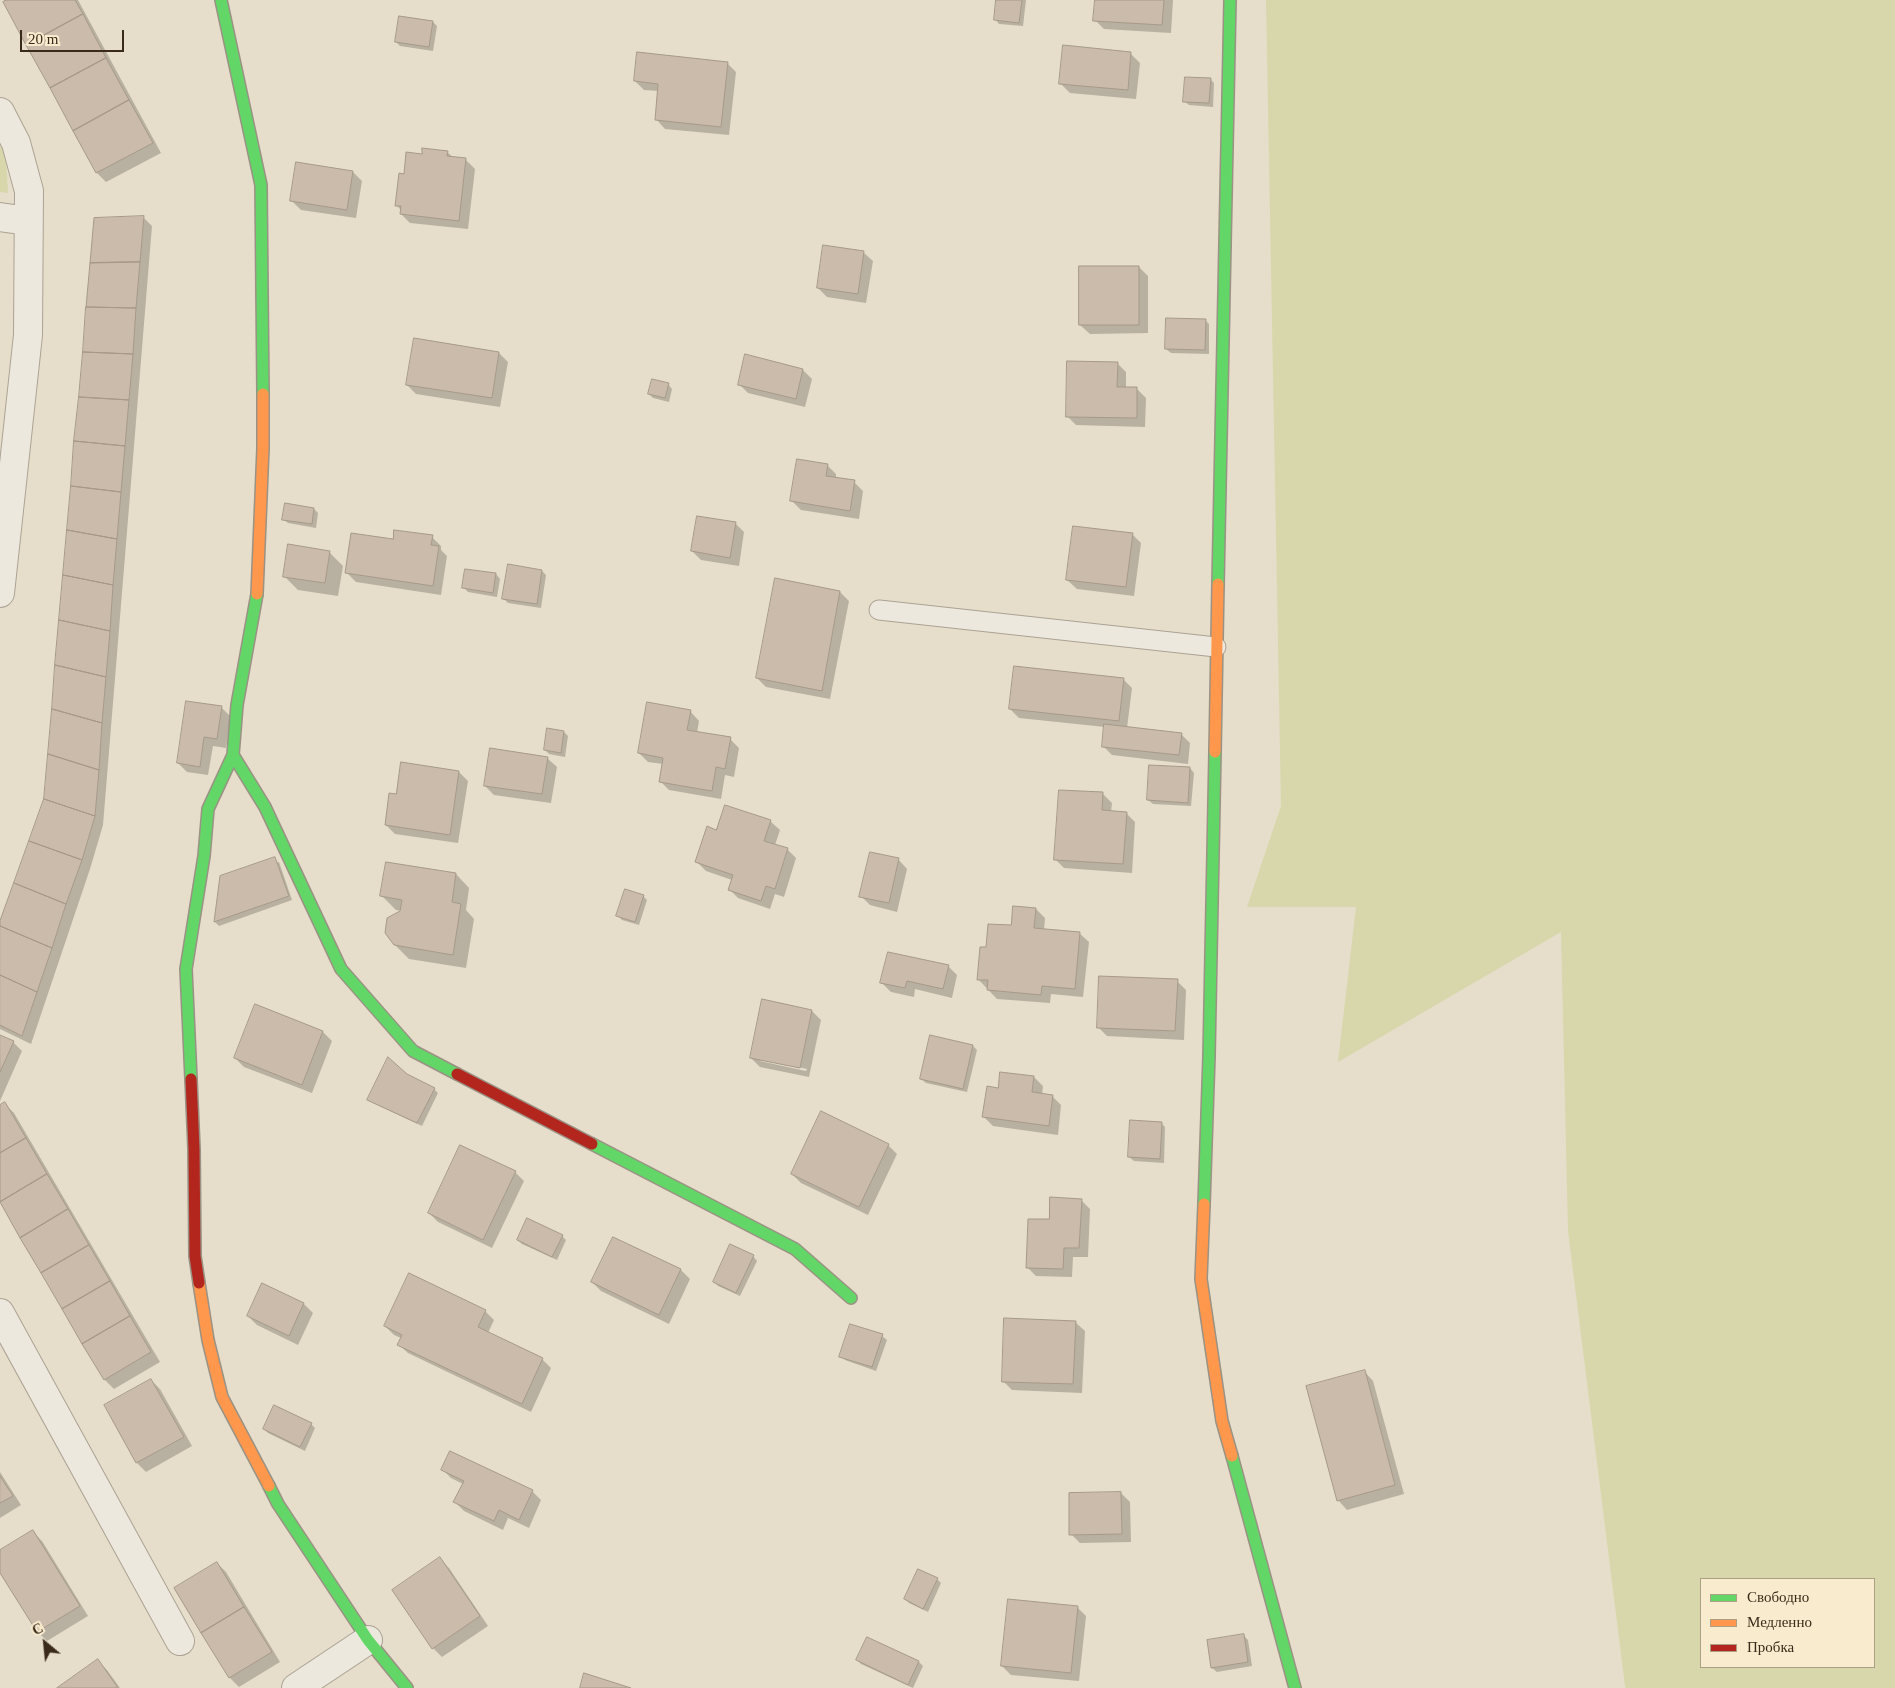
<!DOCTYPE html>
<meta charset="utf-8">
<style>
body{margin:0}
#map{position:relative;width:1895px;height:1688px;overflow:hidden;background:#e6deca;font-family:"Times New Roman",serif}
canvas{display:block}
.legend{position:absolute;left:1700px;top:1578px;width:175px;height:90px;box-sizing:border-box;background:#f9ecce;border:1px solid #ad9e86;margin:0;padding:6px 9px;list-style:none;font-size:15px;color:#3a2a1b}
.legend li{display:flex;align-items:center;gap:10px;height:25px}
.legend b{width:25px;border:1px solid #ad9e86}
.north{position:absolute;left:20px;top:1618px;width:50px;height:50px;-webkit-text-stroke:4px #f9ecce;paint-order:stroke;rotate:332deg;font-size:14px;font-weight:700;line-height:20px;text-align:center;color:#3a2a1b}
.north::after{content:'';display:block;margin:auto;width:18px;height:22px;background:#3a2a1b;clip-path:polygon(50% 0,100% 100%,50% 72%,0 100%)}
.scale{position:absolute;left:20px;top:30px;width:104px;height:22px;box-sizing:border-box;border:2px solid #3a2a1b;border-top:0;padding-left:6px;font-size:15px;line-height:18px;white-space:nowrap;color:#3a2a1b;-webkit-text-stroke:4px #f9ecce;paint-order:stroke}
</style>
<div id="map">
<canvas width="1895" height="1688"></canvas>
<ul class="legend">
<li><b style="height:6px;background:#63d668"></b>Свободно</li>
<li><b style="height:6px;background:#ff974d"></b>Медленно</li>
<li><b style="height:6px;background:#b3261e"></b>Пробка</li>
</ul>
<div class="north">С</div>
<div class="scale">20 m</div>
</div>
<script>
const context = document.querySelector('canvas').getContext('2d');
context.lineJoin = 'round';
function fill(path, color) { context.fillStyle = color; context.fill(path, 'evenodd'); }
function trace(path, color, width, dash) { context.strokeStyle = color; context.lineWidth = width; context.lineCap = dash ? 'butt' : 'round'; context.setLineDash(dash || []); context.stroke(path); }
const green = new Path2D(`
 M1266,0H1895V1688H1626L1625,1686L1568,1231L1561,932L1338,1062L1356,907H1247L1281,806ZM1701,1579H1874V1667H1701Z
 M0,145L6,155L8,193L0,192Z`);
const shadow = new Path2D(`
 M4,0H78L161,153L106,182L97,173Z
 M997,0H1026L1023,26L999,24L995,19Z
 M1096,0H1173L1171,33L1104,29L1095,20Z
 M433,22L437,26L433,51L400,46L396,42Z
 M1131,54L1140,63L1136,99L1070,93L1061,84Z
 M727,63L736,72L729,135L665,129L656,119L659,91L644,90L635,81Z
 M1210,79L1214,83L1213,107L1189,105L1184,101Z
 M447,152L454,158L466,160L475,169L468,229L410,223L401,214V210L396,205L405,175L423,155Z
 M353,172L362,181L356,218L301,210L292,201Z
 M143,217L152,226L103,825L90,869L31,1044L0,1029V924L45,799Z
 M863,252L873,261L866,303L827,297L818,288Z
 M1139,267L1148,276V333L1090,334L1080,325Z
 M1205,320L1209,324V354L1171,353L1166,349Z
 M499,353L508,362L500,407L416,394L407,385Z
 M1117,363L1126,372V388L1137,389L1146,398L1145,427L1076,425L1067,416Z
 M803,370L812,379L805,407L748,393L739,384Z
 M668,384L672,389L669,402L653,398L649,394Z
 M827,465L836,474V478L854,482L863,491L859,519L801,510L792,501Z
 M314,509L318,513L316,528L288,523L283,519Z
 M735,523L744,532L739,566L701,560L692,551Z
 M1132,534L1141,543L1134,596L1077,589L1067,580Z
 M432,537L441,546V550L447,556L441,595L356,582L346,572L394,540Z
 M329,552L343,566L338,596L298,590L284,576Z
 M509,565L542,571L546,575L541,608L508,603L504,599Z
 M496,574L500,579L497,597L468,592L464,588Z
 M840,592L849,601L830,699L766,687L757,678Z
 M1123,679L1132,688L1127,728L1181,734L1190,743L1188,764L1112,755L1103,746L1105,727L1019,718L1010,709Z
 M222,708L231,717L226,748L213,746L208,775L187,772L178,763Z
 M690,711L699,721L697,733L730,739L739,748L734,777L725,775L721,799L669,790L660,781L663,764L648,762L639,753Z
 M564,732L568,736L565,757L549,754L545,750Z
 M547,758L557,767L551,803L494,795L485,786Z
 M1190,768L1194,773L1191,806L1153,804L1148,800Z
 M459,772L468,781L458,843L395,834L386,825L397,796Z
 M1103,794L1112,803L1111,812L1126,813L1135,822L1132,873L1064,868L1055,859Z
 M770,821L780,830L775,845L787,849L796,858L784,897L775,894L770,909L738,898L729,889L732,880L706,871L697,862L717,831Z
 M898,859L907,869L897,912L870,905L861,896Z
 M279,862L292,900L219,926L215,922L221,877Z
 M456,874L469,888L466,910L474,919L466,968L409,959L395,945L403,911L396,910L382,896Z
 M643,896L647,900L639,925L622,920L618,916Z
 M1036,909L1045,918L1044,930L1079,933L1089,942L1083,997L1051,994L1050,1003L997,999L978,979L987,948Z
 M948,966L957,975L952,998L915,989L914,997L891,992L882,983Z
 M1177,981L1186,990L1184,1040L1107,1036L1098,1027Z
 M763,1001L812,1011L821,1020L809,1077L760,1067L751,1058ZM760,1059L807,1069L806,1071L760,1061Z
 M256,1006L323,1032L332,1041L312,1093L244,1067L235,1058Z
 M0,1037L13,1042L22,1051L0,1101Z
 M973,1046L977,1050L967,1092L926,1083L921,1079Z
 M407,1076L434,1089L438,1093L422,1126L373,1103L369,1099Z
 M1034,1077L1043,1086L1042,1095L1052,1096L1061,1105L1058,1135L993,1126L984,1117L999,1089Z
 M5,1104L14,1113L160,1362L114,1389L105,1380L0,1201V1107Z
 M1161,1123L1165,1127L1164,1163L1134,1161L1129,1157Z
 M888,1145L897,1154L868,1215L801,1183L792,1174Z
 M515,1172L524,1181L492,1248L438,1222L429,1213Z
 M1081,1200L1090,1209L1088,1257H1073L1072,1277L1036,1276L1027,1267L1050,1221Z
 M562,1236L566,1240L557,1260L522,1244L518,1240Z
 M613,1238L681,1270L690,1279L669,1324L601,1291L592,1282Z
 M753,1256L757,1261L740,1296L718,1286L714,1282Z
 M263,1285L304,1304L313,1313L298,1345L257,1325L248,1316Z
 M485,1311L494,1320L488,1333L542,1359L551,1368L531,1412L408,1353L398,1344L401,1338L394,1335L385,1326Z
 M1075,1322L1085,1331L1082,1393L1012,1390L1003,1381Z
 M882,1336L887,1340L876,1371L845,1360L840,1356Z
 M1364,1371L1373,1381L1404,1494L1347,1510L1338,1500Z
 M151,1380L160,1389L192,1446L146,1472L137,1463L105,1406Z
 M311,1424L315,1428L305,1451L268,1433L264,1429Z
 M450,1452L532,1491L541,1500L529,1528L508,1518L503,1530L464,1511L455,1502L463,1484L451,1478L442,1469Z
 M0,1472L21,1505L0,1518Z
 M1121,1493L1130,1502L1131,1542L1080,1543L1071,1534Z
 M33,1532L42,1541L88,1616L47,1641L38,1632L0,1571V1552Z
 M440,1559L449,1568L488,1626L442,1657L433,1648L394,1590Z
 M217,1563L226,1572L280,1662L239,1687L230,1678L176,1588Z
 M937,1579L941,1583L928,1612L909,1603L905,1599Z
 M1077,1607L1086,1616L1079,1681L1011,1675L1002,1666Z
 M1244,1636L1248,1640L1252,1666L1217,1672L1212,1668Z
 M868,1638L919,1662L923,1666L913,1688L861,1664L857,1660Z
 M98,1661L107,1670L120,1688H59Z`);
const building = new Path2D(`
 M7,0H75L83,14L26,45L3,2Z
 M996,0H1022L1019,23L994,20Z
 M1095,0H1164L1162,25L1093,21Z
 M83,14L106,58L50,88L26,45Z
 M399,16L433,21L429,47L395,42Z
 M1063,45L1131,52L1128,90L1059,84Z
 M637,52L728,62L721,127L655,120L658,84L634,81Z
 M106,58L129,100L73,131L50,88Z
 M1185,77L1211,78L1209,103L1183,102Z
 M129,100L153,143L96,173L73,131Z
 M422,148L448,151L447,156L466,158L459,221L400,214L401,206H395L399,173L404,174L406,152L422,154Z
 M296,162L353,171L347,210L290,201Z
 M144,216L140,262L90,263L94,218Z
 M823,245L864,251L858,294L817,288Z
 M140,262L136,308L86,307L90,263Z
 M1079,266H1139V325H1079Z
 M86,307L136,308L133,354L83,352Z
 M1166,318L1206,319L1205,350L1165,349Z
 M414,338L499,352L492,398L406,385Z
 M83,352L133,354L129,400L79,397Z
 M745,354L803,369L796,399L738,385Z
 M1067,361L1118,362L1117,387H1137V418L1066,417Z
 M652,379L669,383L665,398L648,394Z
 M79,397L129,400L125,446L74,441Z
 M74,441L125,446L121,492L71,486Z
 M797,459L828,464L826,476L855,480L850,511L790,501Z
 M71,486L121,492L117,539L67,530Z
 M285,503L314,508L312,524L282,520Z
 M697,516L736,522L730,558L691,551Z
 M1073,526L1133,533L1126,587L1066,580Z
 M67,530L117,539L113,585L63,575Z
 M394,530L433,535L431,545L439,546L433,586L345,573L351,533L393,539Z
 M288,544L330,551L325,583L283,577Z
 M508,564L542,570L537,604L502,599Z
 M465,569L496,573L493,593L462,588Z
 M63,575L113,585L110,631L59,620Z
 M775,578L840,591L822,691L756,678Z
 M59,620L110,631L106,677L55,665Z
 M55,665L106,677L102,723L52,709Z
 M1014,666L1124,678L1119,721L1009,709Z
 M186,701L222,706L217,739L204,737L200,767L177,763Z
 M647,702L691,710L687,730L731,737L725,769L716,767L712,791L659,782L663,758L638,753Z
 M52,709L102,723L99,770L48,754Z
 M1104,724L1182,733L1179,755L1102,747Z
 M547,728L564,731L561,753L544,750Z
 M490,748L548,757L542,794L484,786Z
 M48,754L99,770L95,816L44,799Z
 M401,762L459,771L450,835L385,825L389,793L396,794Z
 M1149,765L1190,767L1188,803L1147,800Z
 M1059,790L1103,792L1102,810L1127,812L1123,864L1054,860Z
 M44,799L95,816L82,860L29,841Z
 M725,805L771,820L764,841L788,848L775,889L766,886L761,901L728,890L733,875L695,862L707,826L716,830Z
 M29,841L82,860L66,904L14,883Z
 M870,852L899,858L889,903L859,897Z
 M275,857L289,896L214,922L220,876Z
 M386,862L456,873L452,902L461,904L453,955L394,945L385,933L387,918L400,911L402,900L380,896Z
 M14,883L66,904L52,948L0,926V921Z
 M625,889L644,895L635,922L616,916Z
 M1013,906L1036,908L1034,928L1080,932L1075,989L1042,986L1041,995L987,990L988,980H977L980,947H986L988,924L1011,925Z
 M0,926L52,948L37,992L0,975Z
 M888,952L949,965L943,989L907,981L905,988L880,983Z
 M0,975L37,992L22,1036L0,1025Z
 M1099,976L1178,979L1175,1031L1097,1028Z
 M762,999L812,1010L800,1068L750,1058Z
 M255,1004L323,1031L302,1085L234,1058Z
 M0,1035L14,1041L0,1072Z
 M930,1035L973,1045L963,1089L920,1079Z
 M388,1057L407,1074L435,1088L417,1123L367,1100Z
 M1000,1072L1034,1076L1032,1092L1053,1095L1049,1126L982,1117L987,1086L998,1088Z
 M5,1102L26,1138L0,1153V1105Z
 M821,1111L889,1144L859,1207L791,1174Z
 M1130,1120L1162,1122L1160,1159L1128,1157Z
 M26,1138L47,1174L0,1202V1153Z
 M460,1145L516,1171L483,1240L428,1213Z
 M47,1174L68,1209L20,1238L0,1202Z
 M1050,1197L1082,1199L1079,1248H1064L1063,1269L1026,1268L1028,1219H1049Z
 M68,1209L89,1245L41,1273L20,1238Z
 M527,1218L563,1235L552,1257L517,1240Z
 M613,1237L681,1269L659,1315L591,1282Z
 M730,1244L754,1255L736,1293L713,1282Z
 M89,1245L110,1281L62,1309L41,1273Z
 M409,1273L486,1310L478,1327L543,1358L522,1404L397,1345L402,1335L384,1326Z
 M110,1281L130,1316L82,1344L62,1309Z
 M262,1283L304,1303L289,1336L247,1316Z
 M130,1316L151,1352L104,1380L82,1344Z
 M1004,1318L1076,1321L1073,1384L1002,1382Z
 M850,1324L883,1334L872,1367L839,1357Z
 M1365,1370L1395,1485L1337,1501L1306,1386Z
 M151,1379L184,1437L136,1463L104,1405Z
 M274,1405L312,1423L300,1447L263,1429Z
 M450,1451L533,1490L519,1520L499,1510L494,1521L453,1502L464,1481L441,1470Z
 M0,1476L13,1496L0,1503Z
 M1121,1492L1122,1534L1069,1535V1493Z
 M33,1530L80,1606L37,1632L0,1573V1550Z
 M440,1557L480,1616L432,1649L392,1590Z
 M217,1562L244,1607L201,1633L174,1588Z
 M918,1569L938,1578L923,1609L904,1599Z
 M1008,1599L1078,1606L1071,1673L1001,1666Z
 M244,1607L272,1652L229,1678L201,1633Z
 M1244,1634L1248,1662L1211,1668L1207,1640Z
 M867,1637L919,1661L908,1685L856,1660Z
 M98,1659L118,1688H57Z
 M584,1673L631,1688H580Z`);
const lane = new Path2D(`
 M879,610L1216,647`);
const street = new Path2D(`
 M0,112L16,143L29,191L28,335L0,593
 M0,217L28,221
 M0,1313L180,1641
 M296,1688L368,1640`);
const fast = new Path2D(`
 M221,0L261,185L263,394
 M1218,584L1230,0
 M233,755L265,807L341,969L413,1051L457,1074
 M191,1079L186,969L204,856L208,809L233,755L237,705L257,594
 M592,1144L795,1249L851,1298
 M1204,1204L1209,1056L1215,752
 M1232,1456L1295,1688
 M269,1486L278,1504L368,1640L407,1688`);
const slow = new Path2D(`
 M257,594L263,448V394
 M1215,752L1218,584
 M1204,1204L1201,1279L1222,1421L1232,1456
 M199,1283L208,1340L222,1397L269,1486`);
const jam = new Path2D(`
 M457,1074L592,1144
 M191,1079L194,1149L195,1256L199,1283`);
fill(green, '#d7d7ab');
fill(shadow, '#0003');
fill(building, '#cabbaa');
trace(building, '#a69989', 1);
trace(lane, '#aba294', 21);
trace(street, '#aba294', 30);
trace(fast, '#9a9284', 14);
trace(slow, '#9a9284', 14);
trace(jam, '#9a9284', 14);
trace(lane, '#ede8dd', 19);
trace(street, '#ede8dd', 28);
trace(fast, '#63d668', 11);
trace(slow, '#ff974d', 11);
trace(jam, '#b3261e', 11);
</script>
